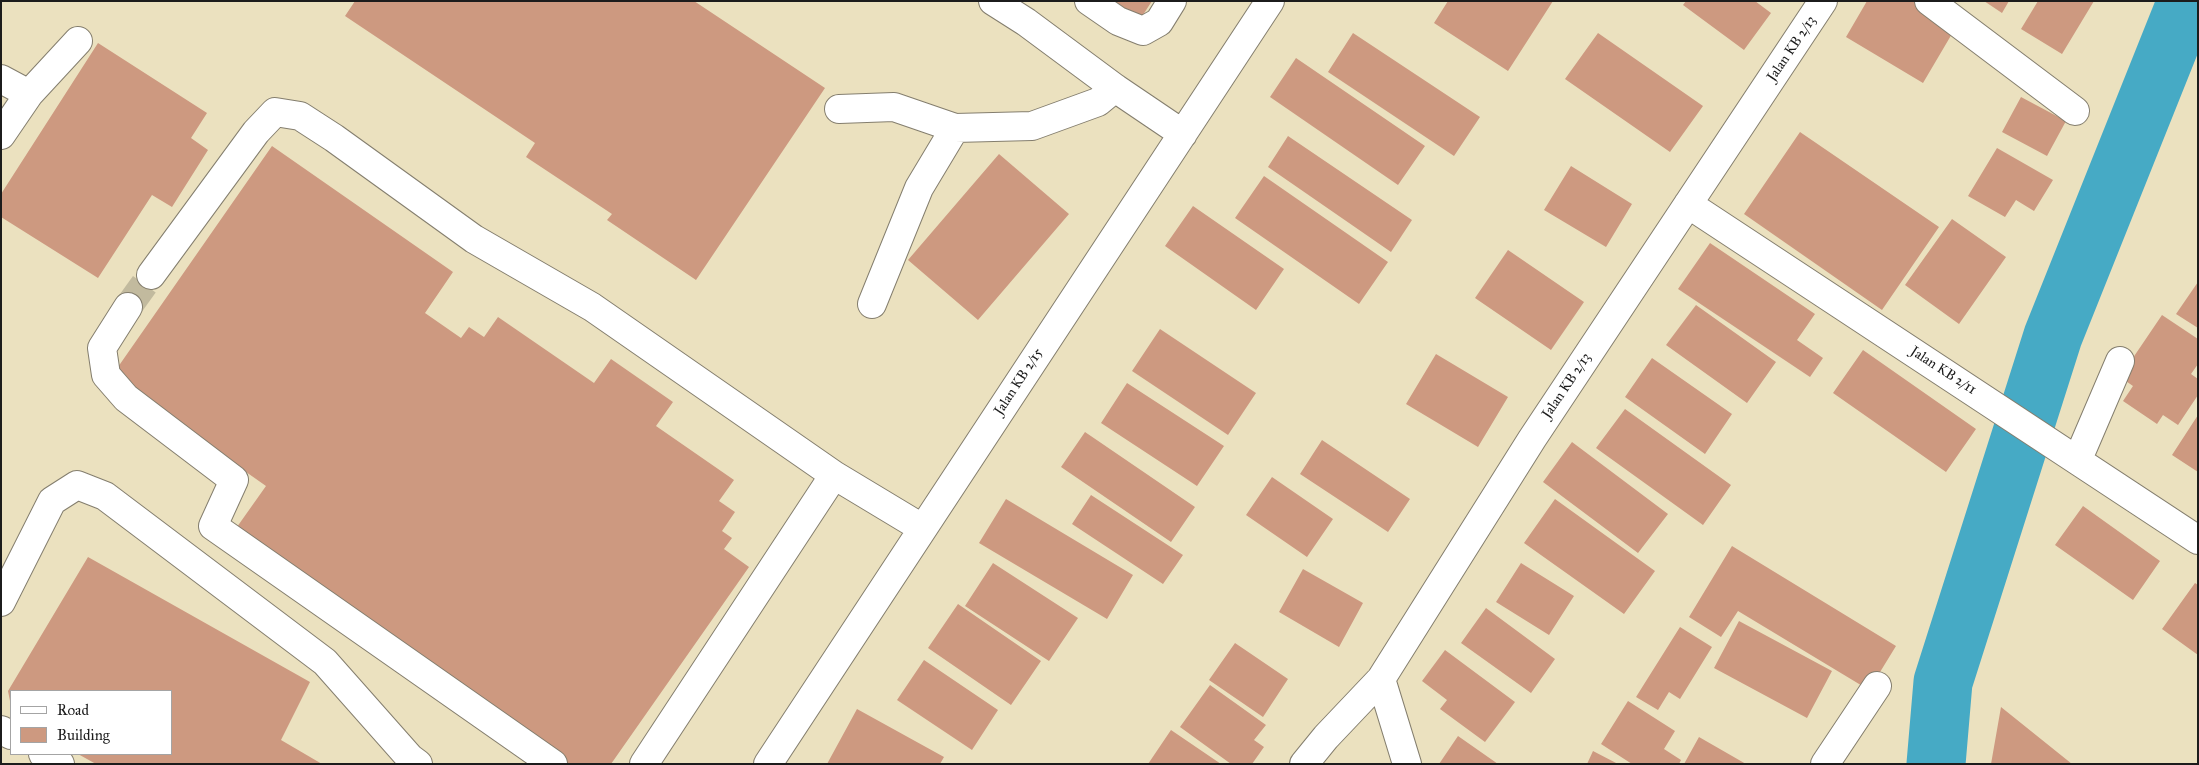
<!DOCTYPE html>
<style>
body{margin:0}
#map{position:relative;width:2199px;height:765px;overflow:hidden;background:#ebe1bf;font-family:"IM FELL Great Primer",serif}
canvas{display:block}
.frame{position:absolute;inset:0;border:2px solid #1c1c1c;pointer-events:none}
.legend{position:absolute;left:10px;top:690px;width:162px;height:65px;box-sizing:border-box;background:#fff;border:1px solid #a4a4a4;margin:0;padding:6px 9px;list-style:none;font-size:15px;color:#1c1c1c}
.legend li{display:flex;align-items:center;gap:10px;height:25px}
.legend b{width:25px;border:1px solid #a4a4a4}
</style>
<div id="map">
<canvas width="2199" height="765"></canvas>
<div class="frame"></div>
<ul class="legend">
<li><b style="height:6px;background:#fff"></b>Road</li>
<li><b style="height:14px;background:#cd9980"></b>Building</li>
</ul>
</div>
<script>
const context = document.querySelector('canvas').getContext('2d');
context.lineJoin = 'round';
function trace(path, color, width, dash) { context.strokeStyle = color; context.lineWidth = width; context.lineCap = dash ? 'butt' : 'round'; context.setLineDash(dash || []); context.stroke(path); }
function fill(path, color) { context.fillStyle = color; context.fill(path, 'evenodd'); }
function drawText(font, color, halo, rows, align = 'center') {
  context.font = font + ' "IM FELL Great Primer",serif'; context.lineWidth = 4; context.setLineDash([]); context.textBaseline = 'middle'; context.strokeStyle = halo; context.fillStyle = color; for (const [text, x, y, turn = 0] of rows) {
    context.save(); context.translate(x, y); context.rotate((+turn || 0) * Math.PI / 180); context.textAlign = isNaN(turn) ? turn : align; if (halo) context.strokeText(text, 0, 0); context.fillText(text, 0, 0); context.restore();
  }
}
const river = new Path2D(`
 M1936,764L1943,682L2053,336L2187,1`);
const building = new Path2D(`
 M355,1H694L825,88L696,280L607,220L612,214L526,157L535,143L345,16Z
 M1110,1H1152L1139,21Z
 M1448,1H1553L1508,71L1434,23Z
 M1686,1H1755L1771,13L1744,50L1683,5Z
 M1867,1H1914L1956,27L1923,83L1846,37Z
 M1984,1H2009L2002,13Z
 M2038,1H2094L2062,54L2021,29Z
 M1353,33L1480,117L1454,156L1328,72Z
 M1598,33L1703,106L1670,152L1565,79Z
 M98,43L207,113L191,138L208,150L172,207L152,195L98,278L1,217V194Z
 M1296,58L1425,146L1398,185L1270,97Z
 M2021,97L2066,121L2047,156L2002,132Z
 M1800,132L1939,227L1882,310L1744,214Z
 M1288,136L1412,220L1391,252L1268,167Z
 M272,146L453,272L425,313L461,338L469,327L484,337L498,317L594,383L611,359L673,402L656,426L734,480L719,501L735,512L722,531L732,538L724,549L749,567L611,764H562L232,534L266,486L111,377Z
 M1997,148L2053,180L2034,211L2016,200L2005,217L1968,196Z
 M999,154L1069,214L978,320L908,260Z
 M1571,166L1632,204L1606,247L1544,210Z
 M1264,176L1388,262L1359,304L1235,218Z
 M1193,206L1284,269L1256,310L1165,246Z
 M1952,219L2006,257L1959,324L1905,285Z
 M1710,243L1815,314L1797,340L1823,358L1810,377L1678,289Z
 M1508,250L1584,302L1551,350L1475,298Z
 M2198,282V328L2176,314Z
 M1696,305L1776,362L1747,403L1666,345Z
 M2162,315L2198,339V364L2191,374L2198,379V395L2178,425L2163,415L2157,424L2123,401L2133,386L2120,377Z
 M1160,329L1256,393L1228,435L1132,371Z
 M1863,350L1976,429L1946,472L1833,393Z
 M1436,354L1508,397L1478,447L1406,404Z
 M1652,358L1732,414L1705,454L1625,397Z
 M1127,383L1224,446L1197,486L1101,423Z
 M1625,409L1731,485L1703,525L1596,448Z
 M2198,415V472L2172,455Z
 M1085,432L1195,507L1171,542L1061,467Z
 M1322,440L1410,499L1388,532L1300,474Z
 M1572,442L1668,514L1638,553L1543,482Z
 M1272,477L1333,519L1307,557L1246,515Z
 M1091,495L1183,555L1163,584L1072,524Z
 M1006,499L1133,575L1107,619L979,543Z
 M1555,499L1655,571L1624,614L1524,543Z
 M2083,506L2160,561L2133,600L2055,545Z
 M1732,546L1896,646L1869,690L1738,611L1721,637L1689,617Z
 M88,557L310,682L281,740L322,764H96L78,754H171V691H11L10,701L8,691Z
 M993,563L1078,618L1049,661L965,606Z
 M1521,563L1574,596L1549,635L1496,602Z
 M1303,569L1363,603L1339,647L1279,612Z
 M2195,583L2198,585V655L2162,629Z
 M958,604L1041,661L1011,705L928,648Z
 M1486,608L1555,659L1531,693L1461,643Z
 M1739,621L1832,671L1807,718L1714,668Z
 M1680,627L1712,647L1680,699L1669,692L1658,710L1636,697Z
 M1235,643L1288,679L1263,717L1209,680Z
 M1445,650L1515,702L1485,742L1440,709L1447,700L1422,681Z
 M924,660L998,710L972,750L897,700Z
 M1210,685L1266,725L1254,740L1264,747L1252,764H1231L1180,727Z
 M1628,701L1675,731L1664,749L1681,760L1679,764H1632L1601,744Z
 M2001,707L2072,764H1991Z
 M857,709L944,757L940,764H827Z
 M1171,730L1221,764H1148Z
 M1458,736L1498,764H1439Z
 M1699,737L1746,764H1684Z
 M1593,751L1618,764H1587Z`);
const minorTunnel = new Path2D(`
 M128,307L151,275`);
const minor = new Path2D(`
 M993,1L1026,22L1115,88L1183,134
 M1089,1L1118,21L1143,31L1159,22L1172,1
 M1929,1L2075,111
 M1,79L29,94
 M839,109L894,107L955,128L1032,126L1098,102L1115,88
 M1,135L29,94L78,41
 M1688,204L2198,540
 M151,275L256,132L275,112L300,116L334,138L474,239L592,307L834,475L922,528
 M872,304L919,188L955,128
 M128,307L102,348L106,375L126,398L234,480L213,526L553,764
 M2078,459L2120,361
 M1,602L52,501L77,485L105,496L325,662L410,758L418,764
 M1381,679L1407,764
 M1,730L11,735
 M43,754L60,764
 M644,764L834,475
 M768,764L1270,1
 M1304,764L1326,737L1381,679L1532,439L1823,1
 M1825,764L1877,686`);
const streetNames = [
 ["Jalan KB 2/13",1792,49,-56],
 ["Jalan KB 2/11",1943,371,33],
 ["Jalan KB 2/15",1019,382,-57],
 ["Jalan KB 2/13",1567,386,-56]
];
trace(river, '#46aac5', 59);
fill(building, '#cd9980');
trace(minorTunnel, '#c2ba9e', 28, [28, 14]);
trace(minor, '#847e6e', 30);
trace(minor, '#fff', 28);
drawText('14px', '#1c1c1c', '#fff', streetNames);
</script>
